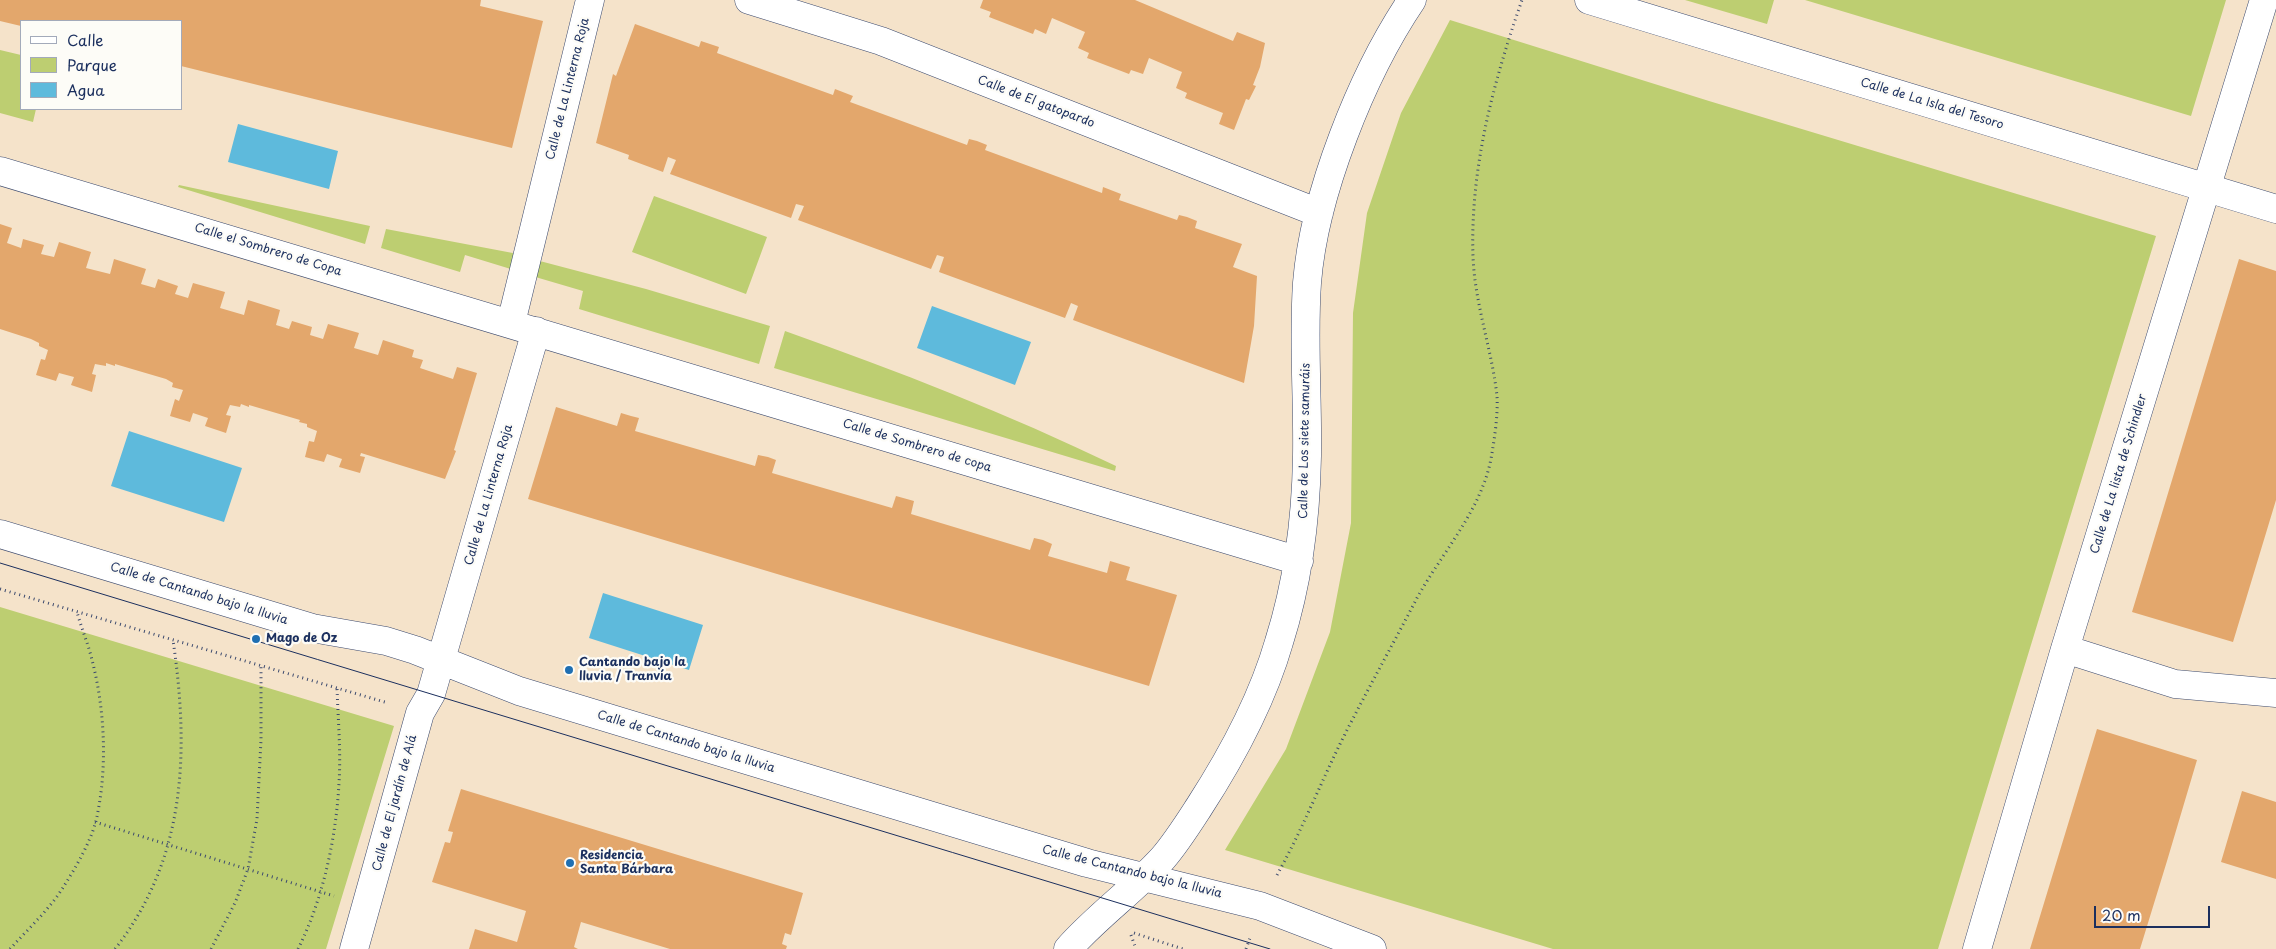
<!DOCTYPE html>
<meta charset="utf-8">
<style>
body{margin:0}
#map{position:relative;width:2276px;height:949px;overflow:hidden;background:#f5e3ca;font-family:"Playpen Sans",sans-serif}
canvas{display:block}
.legend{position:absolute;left:20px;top:20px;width:162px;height:90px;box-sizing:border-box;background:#fdfcf7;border:1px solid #a3aaba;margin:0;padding:6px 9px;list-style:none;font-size:15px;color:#1b2f5e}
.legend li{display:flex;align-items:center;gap:10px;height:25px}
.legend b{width:25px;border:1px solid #a3aaba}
.scale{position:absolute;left:2094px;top:906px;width:116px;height:22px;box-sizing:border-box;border:2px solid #1b2f5e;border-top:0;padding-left:6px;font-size:15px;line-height:18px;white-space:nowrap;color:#1b2f5e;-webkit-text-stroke:4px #fdfcf7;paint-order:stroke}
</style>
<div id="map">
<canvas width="2276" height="949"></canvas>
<ul class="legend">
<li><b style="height:6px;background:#fff"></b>Calle</li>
<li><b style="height:14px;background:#bdce71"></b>Parque</li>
<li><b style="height:14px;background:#5ebadc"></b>Agua</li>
</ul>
<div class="scale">20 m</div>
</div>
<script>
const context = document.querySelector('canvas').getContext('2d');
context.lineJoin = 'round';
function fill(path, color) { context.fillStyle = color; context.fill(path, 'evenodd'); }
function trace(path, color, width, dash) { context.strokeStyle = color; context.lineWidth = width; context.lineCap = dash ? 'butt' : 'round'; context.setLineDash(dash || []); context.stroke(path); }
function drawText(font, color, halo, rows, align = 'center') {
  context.font = font + ' "Playpen Sans",sans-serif'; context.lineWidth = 4.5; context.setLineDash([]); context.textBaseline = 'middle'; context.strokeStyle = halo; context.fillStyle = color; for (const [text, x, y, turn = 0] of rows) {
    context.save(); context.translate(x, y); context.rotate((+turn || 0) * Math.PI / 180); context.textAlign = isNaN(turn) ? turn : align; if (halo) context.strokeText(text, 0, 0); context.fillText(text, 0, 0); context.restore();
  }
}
const green = new Path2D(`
 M1685,0H1774L1767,24Z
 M1805,0H2226L2191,116Z
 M1450,20L1709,101L2156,236L1938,949H1553L1225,850L1286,749L1330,632L1351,523L1353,313L1367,213L1401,113Z
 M0,50L21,55V109H36L33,122L0,113Z
 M179,185L370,226L365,244L178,187Z
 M654,196L767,237L746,294L632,252Z
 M386,229L518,254L514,270L465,255L460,272L381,248Z
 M536,260L646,289L770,326L759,364L579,309L583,291L532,276Z
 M785,331C898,371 1008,414 1116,466L1115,471L774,368Z
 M0,607L394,726L326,949H0Z`);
const water = new Path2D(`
 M238,124L338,151L329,189L228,162Z
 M932,306L1031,342L1015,385L917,348Z
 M129,431L242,468L224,522L111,486Z
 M603,593L703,625L689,670L589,638Z`);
const building = new Path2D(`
 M0,0H481L480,6L543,21L512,148L181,66V21H21V26L0,21Z
 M983,0H1135L1233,41L1237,32L1265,43L1260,67L1253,85L1256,86L1249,100L1246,99L1234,130L1219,124L1223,113L1185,98L1187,93L1176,88L1182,72L1149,58L1143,74L1131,70L1129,74L1087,58L1089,53L1078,48L1085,32L1052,18L1046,34L1035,29L1033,34L989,17L991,12L980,8Z
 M635,24L699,47L701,41L719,47L717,53L833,95L835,89L853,96L850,102L967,145L969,139L977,141L987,145L985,150L1102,193L1103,187L1121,194L1119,200L1177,220L1179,215L1187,217L1197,221L1195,228L1242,244L1233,267L1257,276L1254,326L1244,383L1073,320L1078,306L1071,303L1065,318L939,272L944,257L937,255L931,269L798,220L804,206L796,204L791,218L670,174L676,160L668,157L663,172L628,159L629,155L596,143L613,74L616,76Z
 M0,224L12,228L7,243L21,248L23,239L44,245L41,254L54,257L59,242L91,252L86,268L110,274L114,259L146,269L141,284L155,288L158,279L178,286L175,294L188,298L193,283L225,292L220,308L244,315L248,300L280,310L276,325L289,329L292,321L312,327L310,335L323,339L328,324L359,333L354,348L378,355L383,340L414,350L412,357L423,360L420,368L453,379L457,367L477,373L454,450L456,451L445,479L361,453L360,456L365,457L360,473L339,467L342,459L327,454L324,462L305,457L309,441L314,442L317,431L307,427V424L299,422L300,420L249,405V407L241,404L240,407L230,405L226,415L231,416L226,433L205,426L208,418L193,413L190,422L170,416L175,399L179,401L183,390L172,387L173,383L166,379L115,364V366L106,363V366L95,364L92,374L96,375L92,392L71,385L74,377L59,373L56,381L36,375L41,359L45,360L48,350L39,346V343L31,339L0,329Z
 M2239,259L2276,271V500L2233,642L2132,612Z
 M556,407L617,426L621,413L631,416L639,418L635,431L755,466L758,455L768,457L776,460L772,473L892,508L896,496L914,501L911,514L1030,550L1034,538L1043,540L1052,544L1048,556L1107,573L1110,561L1130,567L1126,580L1177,595L1149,686L528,499Z
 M2097,729L2197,760L2167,861L2140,949H2030Z
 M461,789L803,893L791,935L785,933L782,944L787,946L786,949H670L581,922L574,947L578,949H469L475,929L517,942L526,911L432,882L445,842L450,843L453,832L448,831Z
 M2242,791L2276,802V879L2221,862Z`);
const path = new Path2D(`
 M0,589L388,703
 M95,822L334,896
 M1277,875C1301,832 1319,787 1340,744C1365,694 1392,646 1417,598C1443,551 1484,507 1492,453C1495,435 1498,414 1497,396C1492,350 1475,305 1473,257C1470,169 1493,83 1522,0
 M1134,933L1183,949
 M1131,935L1136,949
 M10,949C28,929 50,909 64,886C76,867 90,843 96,821C108,768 105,708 91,656C87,641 81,627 77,612
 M115,949C187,857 189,750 173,640
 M211,949L235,903L248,869L257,819L261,740V665
 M298,949C323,899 336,839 339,783C341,752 338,719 337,688
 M1246,949L1250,938`);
const minor = new Path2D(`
 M749,0L881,41L1319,213
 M1589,0L2276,209
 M0,171L1299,561
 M511,323L590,0
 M0,534L312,628L386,641L415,650L519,691L1087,863L1260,906L1372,949
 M2065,649L2175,684L2276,693
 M354,949L420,713L431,694L536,331
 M1068,949C1097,916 1133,891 1163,858C1176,843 1188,824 1199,807C1232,756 1262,701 1279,642C1298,582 1306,519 1307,456C1308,398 1303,340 1307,283C1314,194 1362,74 1412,0
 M1977,949L2065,649L2264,0`);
const tram = new Path2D(`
 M0,563L1270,949`);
const markers = [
 [256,639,5,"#1f6fb2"],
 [569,670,5,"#1f6fb2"],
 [570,863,5,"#1f6fb2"]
];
const streetNames = [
 ["Calle de La Linterna Roja",568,89,-76],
 ["Calle de El gatopardo",1036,102,21],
 ["Calle de La Isla del Tesoro",1932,104,17],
 ["Calle el Sombrero de Copa",268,250,17],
 ["Calle de Los siete samuráis",1305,441,-89],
 ["Calle de Sombrero de copa",917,446,17],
 ["Calle de La lista de Schindler",2119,474,-73],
 ["Calle de La Linterna Roja",489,495,-74],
 ["Calle de Cantando bajo la lluvia",199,594,17],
 ["Calle de Cantando bajo la lluvia",686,742,17],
 ["Calle de El jardín de Alá",395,803,-75],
 ["Calle de Cantando bajo la lluvia",1132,872,14]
];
const poiNames = [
 ["Mago de Oz",266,639],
 ["Cantando bajo la",579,663],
 ["lluvia / Tranvía",579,677],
 ["Residencia",580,856],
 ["Santa Bárbara",580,870]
];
fill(green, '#bdce71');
fill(water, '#5ebadc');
fill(building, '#e3a76c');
trace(minor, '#3c4a6e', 29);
trace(path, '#3c4a6e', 3, [1, 4]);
trace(minor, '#fff', 28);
trace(tram, '#1b2f5e', 1);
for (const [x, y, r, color] of markers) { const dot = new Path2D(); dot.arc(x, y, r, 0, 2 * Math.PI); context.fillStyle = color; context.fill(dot); trace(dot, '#fdfcf7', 2); }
drawText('12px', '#1b2f5e', '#fdfcf7', streetNames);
drawText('bold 12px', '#1b2f5e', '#fdfcf7', poiNames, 'left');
</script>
